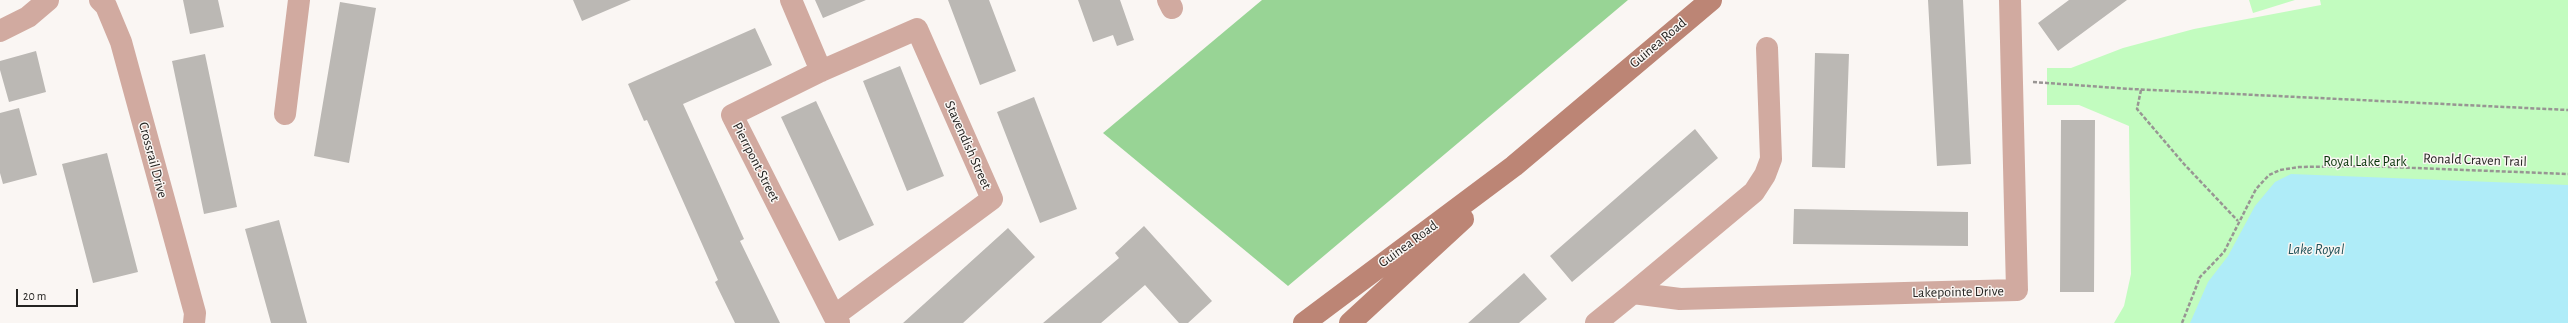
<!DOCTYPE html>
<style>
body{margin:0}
#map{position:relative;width:2568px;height:323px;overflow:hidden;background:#faf6f3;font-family:"Alegreya Sans",sans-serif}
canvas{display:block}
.scale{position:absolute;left:16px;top:289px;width:62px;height:18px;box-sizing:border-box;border:2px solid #242321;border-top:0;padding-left:5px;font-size:12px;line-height:14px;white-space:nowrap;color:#242321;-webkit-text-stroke:3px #faf6f3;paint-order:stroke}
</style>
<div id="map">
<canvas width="2568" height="323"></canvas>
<div class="scale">20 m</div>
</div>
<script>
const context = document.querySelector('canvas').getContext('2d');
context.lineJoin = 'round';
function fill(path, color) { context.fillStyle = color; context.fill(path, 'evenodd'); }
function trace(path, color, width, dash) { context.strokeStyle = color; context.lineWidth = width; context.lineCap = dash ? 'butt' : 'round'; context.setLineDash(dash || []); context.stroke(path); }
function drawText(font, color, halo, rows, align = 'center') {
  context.font = font + ' "Alegreya Sans",sans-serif'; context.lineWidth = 3; context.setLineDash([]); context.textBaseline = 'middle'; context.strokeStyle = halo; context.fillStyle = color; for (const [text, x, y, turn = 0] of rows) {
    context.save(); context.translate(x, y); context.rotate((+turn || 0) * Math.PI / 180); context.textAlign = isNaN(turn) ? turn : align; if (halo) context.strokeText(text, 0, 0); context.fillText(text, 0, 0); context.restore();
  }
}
const green = new Path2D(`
 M2249,0H2295L2253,13Z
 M2320,0H2568V323H2114L2124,306L2131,274L2129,126L2079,105H2047V68H2071L2123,48L2194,29L2321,5Z`);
const forest = new Path2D(`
 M1262,0H1628L1288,286L1103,133Z`);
const water = new Path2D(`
 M2291,174L2568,185V323H2190L2208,282L2228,256L2255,206L2275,182Z`);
const building = new Path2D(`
 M183,0H218L224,27L190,34Z
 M573,0H631L582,21Z
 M815,0H866L823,18Z
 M948,0H989L1016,71L980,85Z
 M1078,0H1120L1134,40L1117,46L1113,35L1093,42Z
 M1928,0H1963L1971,164L1937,166Z
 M2069,0H2127L2058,51L2038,23Z
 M340,2L376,8L349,163L314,156Z
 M755,28L772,65L683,104L744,239L740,241L780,323H735L715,282L718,280L647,120L644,121L628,84Z
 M36,51L46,92L9,102L0,70V61Z
 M1815,53L1849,54L1845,168L1812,167Z
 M205,54L237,207L204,214L172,61Z
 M900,66L944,176L907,191L863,81Z
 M1034,97L1077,209L1040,223L997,112Z
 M816,101L874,225L839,241L781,117Z
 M19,108L37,175L3,184L0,173V113Z
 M2061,120H2095L2094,292H2060Z
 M1695,129L1718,158L1572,282L1550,256Z
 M107,153L138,272L93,283L62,164Z
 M1794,209L1968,212V246L1793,244Z
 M279,220L307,323H271L245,229Z
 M1144,226L1212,301L1188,323H1179L1145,285L1101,323H1043L1119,258L1115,253Z
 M1008,228L1035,257L963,323H903Z
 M1524,273L1547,299L1519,323H1468Z`);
const path = new Path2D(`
 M2033,82L2131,89L2568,110
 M2141,90L2137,109L2184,164L2238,221
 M2182,323L2200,277L2224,252L2256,189L2269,175L2280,170L2299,167L2364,166L2568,174`);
const street = new Path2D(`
 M100,0L106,6L121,42L195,313L194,323
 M791,0L821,71
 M1168,0L1172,8
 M0,31L28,17L48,0
 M285,114L299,0
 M1633,293L1754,192L1765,175L1771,159L1767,48
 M834,316L992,199L917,29L821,71L732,115L834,316L839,323
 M1596,323L1633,293L1680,299L2017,290L2010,0`);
const secondary = new Path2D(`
 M1304,323L1514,166L1711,0
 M1350,323L1463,219`);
const streetNames = [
 ["Guinea Road",1658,43,-40],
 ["Stavendish Street",968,145,66],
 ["Crossrail Drive",153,160,75],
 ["Ronald Craven Trail",2475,160,2],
 ["Pierrpont Street",756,162,63],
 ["Guinea Road",1408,244,-36],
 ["Lakepointe Drive",1958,292,-1]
];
const parkNames = [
 ["Royal Lake Park",2365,162]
];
const waterNames = [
 ["Lake Royal",2316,249]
];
fill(green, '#c2fcbf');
fill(forest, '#98d495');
fill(water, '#afecf8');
fill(building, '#bbb8b4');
trace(path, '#989593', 2.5, [4, 2]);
trace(street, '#d1aaa0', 22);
trace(secondary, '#bc8575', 22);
drawText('14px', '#242321', '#faf6f3', streetNames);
drawText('14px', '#083309', '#faf6f3', parkNames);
drawText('italic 15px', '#21535b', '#faf6f3', waterNames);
</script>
